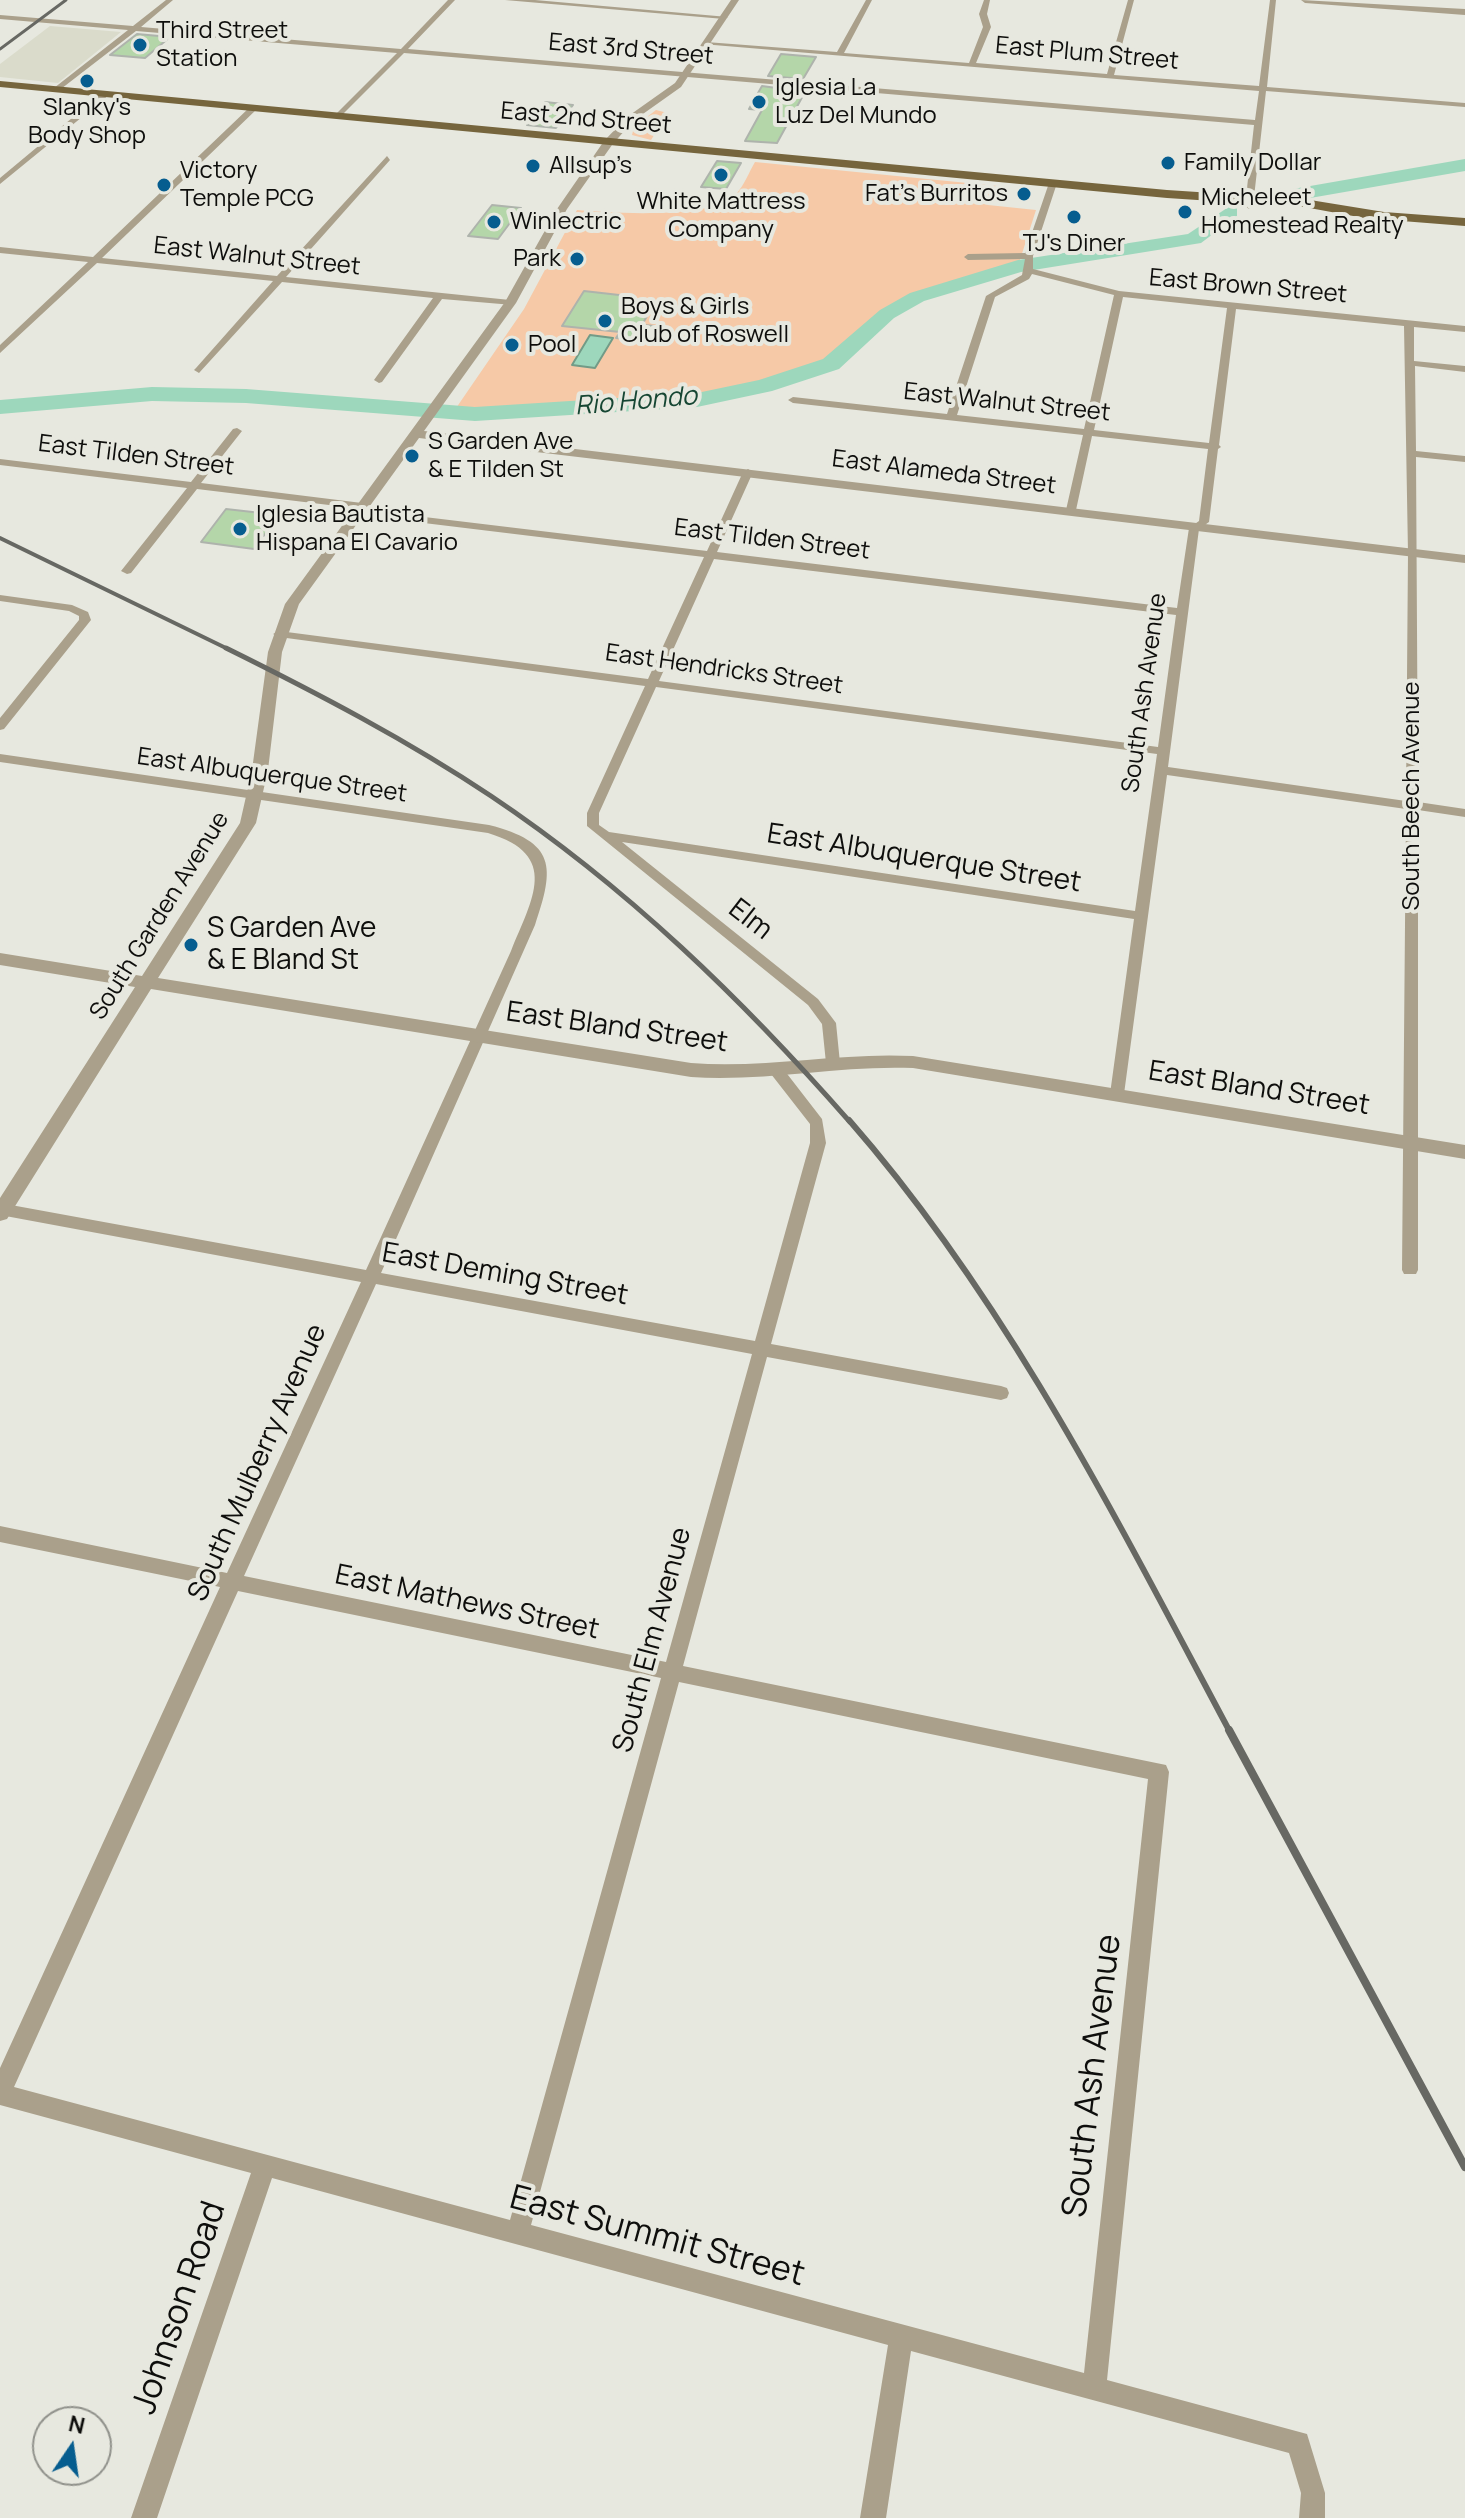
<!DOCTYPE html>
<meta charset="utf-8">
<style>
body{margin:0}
#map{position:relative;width:1465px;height:2518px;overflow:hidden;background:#e7e8df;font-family:Manrope,sans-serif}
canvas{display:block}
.north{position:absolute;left:32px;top:2406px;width:80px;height:80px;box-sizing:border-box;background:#e7e8df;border:2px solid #90918b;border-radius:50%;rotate:13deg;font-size:22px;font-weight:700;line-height:32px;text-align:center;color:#0e0e0c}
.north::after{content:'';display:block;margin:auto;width:28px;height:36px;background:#065d8f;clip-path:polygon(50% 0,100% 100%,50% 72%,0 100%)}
</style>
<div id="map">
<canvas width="1465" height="2518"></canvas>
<div class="north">N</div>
</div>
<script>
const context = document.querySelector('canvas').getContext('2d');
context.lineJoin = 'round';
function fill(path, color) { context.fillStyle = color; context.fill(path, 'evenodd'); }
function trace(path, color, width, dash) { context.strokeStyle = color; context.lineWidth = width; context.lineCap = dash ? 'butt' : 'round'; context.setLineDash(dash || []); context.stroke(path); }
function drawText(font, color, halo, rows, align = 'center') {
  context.font = font + ' Manrope,sans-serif'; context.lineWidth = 8; context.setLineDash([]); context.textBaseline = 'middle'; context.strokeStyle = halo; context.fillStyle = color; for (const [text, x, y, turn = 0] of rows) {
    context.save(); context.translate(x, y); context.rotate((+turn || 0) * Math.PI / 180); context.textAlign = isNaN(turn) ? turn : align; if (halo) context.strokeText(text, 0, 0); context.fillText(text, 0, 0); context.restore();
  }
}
const built = new Path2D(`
 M50,26L121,32L58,83L0,77V64Z`);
const green = new Path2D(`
 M656,110L668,113L651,140L632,135L634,127Z
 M755,162L998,186L988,205L1036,210L1018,266L917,297L887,314L831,364L764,386L669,403L452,414L524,309L577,210C611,213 712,220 736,194C744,186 749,172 755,162Z`);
const water = new Path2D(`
 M590,335L613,338L595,368L572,365Z`);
const river = new Path2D(`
 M1465,159V171L1293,201L1284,195L1293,189Z
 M1230,206L1237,208V216L1201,243L1021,272L924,301L894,318L839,369L772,391L697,407L475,421L246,403L152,401L0,414V400L152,387L246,389L475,407L697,393L759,380L823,359L880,310L910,293L1018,260L1188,234Z`);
const building = new Path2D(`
 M137,34L170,37L145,58L110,55Z
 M781,54L816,57L803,79L768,76Z
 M762,86L805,92L777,143L745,141L762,110L749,109Z
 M545,102L573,105L556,128L527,125Z
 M717,161L741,163L726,189L701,187Z
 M492,205L521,208L498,239L468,236Z
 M584,291L628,296L622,305L641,307L637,315L647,316L642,325L656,326L647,342L616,338L620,332L562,326Z
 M226,509L279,515L254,549L201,542Z`);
const minor = new Path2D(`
 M166,0H173L141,27L401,49L448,0H455L408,49L1255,120L1259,91L702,44L706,42L837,52L866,0H872L844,53L969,63L983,27L979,14L984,0H990L987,14L991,27L976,63L1107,74L1128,0H1134L1114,75L1259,86L1270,0H1276L1267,87L1465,103V107L1266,91L1253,206L1249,209L1245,206L1254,125L404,53L338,119L335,115L397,53L136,31L57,92L54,88L128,30L0,19V15L133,26Z
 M505,0H535L728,17L724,19Z
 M102,93L109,95L0,184V178Z
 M250,107L257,109L102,258L277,276L387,156L390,160L286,277L510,300L515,303L513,305L442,299L382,382L379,383L374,380L433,298L282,282L199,373L194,370L196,368L273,281L97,263L0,353V345L88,262L0,253V247L93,257Z
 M1053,181L1057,183L1033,256V269L1119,291L1465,326V332L1414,327V361L1465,366V372L1415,366L1416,451L1465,456V462L1416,457L1418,802L1465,809V817L1418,810V1270L1416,1274H1404L1402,1270L1406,809L1167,775L1124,1094L1117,1099L1110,1094L1134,919L622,842L818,999L836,1023L840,1063L833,1068L826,1063L822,1024L808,1005L587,826V813L645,686L279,637L273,634L279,631L648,679L704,557L358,515L353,512L358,509L707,551L743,472L748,469L753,472L717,552L1177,608L1189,528L1199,521L1208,449L1092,436L1076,510L1071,513L1066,510L1083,435L793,403L788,400L793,397L947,414L986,296L1022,275L1025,259L968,260L964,257L968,254L1025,253L1049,183ZM1032,274L1114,295L1084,429L957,415L995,297L1029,279ZM1123,297L1227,308L1209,443L1094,430ZM1236,309L1404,326L1408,553L1406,801L1168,767L1199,529L1209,522L1218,449L1221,447L1219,445ZM714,559L1176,615L1158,747L659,681ZM656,687L1157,754L1135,911L609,832L599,825V813Z
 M237,428L242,431L201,483L362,503L367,506L362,509L197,489L131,573L127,574L121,571L187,488L0,465V459L191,482L233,429Z
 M0,595L72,605L88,612L91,620L4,729L0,730V718L79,620V616L69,611L0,601Z
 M0,754L489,825C556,842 555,867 535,925L381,1273L755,1341L810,1143V1124L771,1074L769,1070L771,1066H781L822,1119L826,1143L771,1344L1001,1386L1007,1388L1009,1393L1007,1398L1001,1400L767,1357L683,1666L1166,1765L1169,1772L1107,2380L1307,2434L1325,2493V2518H1299L1301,2493L1289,2453L911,2351L886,2518H860L888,2345L272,2178L157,2518H131L251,2173L0,2105V2068L220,1587L0,1542V1526L227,1573L361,1282L0,1215V1203L366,1270L511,951C532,899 561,855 488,833L0,762ZM376,1284L752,1354L666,1662L244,1576ZM238,1591L661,1678L510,2220L14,2087ZM679,1682L1148,1779L1084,2373L531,2225Z`);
const tertiary = new Path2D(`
 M731,0H739L681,87L633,121L612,145L567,209L516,303L424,431L1465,555V563L419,438L299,604L282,652L268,770L256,823L158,978L691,1063C765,1069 839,1052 913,1056L1465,1145V1159L913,1068C839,1065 765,1082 691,1077L151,989L7,1219L0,1221V1198L135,987L0,965V953L142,976L240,823L252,770L268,652L285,604L505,302L557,209L604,141L627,117L675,83Z
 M1301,0L1465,9V15L1305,3Z`);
const primary = new Path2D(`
 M0,81L1167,190L1304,199L1384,212L1465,218V226L1364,218L1304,207L1167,198L0,87Z`);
const railFar4 = new Path2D(`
 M0,49L66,0`);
const railFar3 = new Path2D(`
 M0,538L230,650`);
const railFar2 = new Path2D(`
 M226,648C317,693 407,740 491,796C627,887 743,1000 850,1122`);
const railFar1 = new Path2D(`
 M849,1120C1008,1302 1117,1520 1230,1732`);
const rail = new Path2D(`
 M1229,1730L1465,2167`);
const markers = [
 [140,45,8,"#065d8f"],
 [87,81,8,"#065d8f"],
 [759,102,8,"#065d8f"],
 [1168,163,8,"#065d8f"],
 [533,166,8,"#065d8f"],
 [721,175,8,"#065d8f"],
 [164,185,8,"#065d8f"],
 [1024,194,8,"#065d8f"],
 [1185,212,8,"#065d8f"],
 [1074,217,8,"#065d8f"],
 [494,222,8,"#065d8f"],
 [577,259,8,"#065d8f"],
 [605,321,8,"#065d8f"],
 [512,345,8,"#065d8f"],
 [412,456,8,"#065d8f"],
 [240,529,8,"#065d8f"],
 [191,945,8,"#065d8f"]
];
const farPoinames = [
 ["Third Street",156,31],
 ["Station",156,59],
 ["Iglesia La",775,88],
 ["Luz Del Mundo",775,116],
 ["Slanky's",87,108,"center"],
 ["Body Shop",87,136,"center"],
 ["Family Dollar",1184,163],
 ["Allsup’s",549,166],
 ["Victory",180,171],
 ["Temple PCG",180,199],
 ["Fat’s Burritos",1008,194,"right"],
 ["Micheleet",1201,198],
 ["Homestead Realty",1201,226],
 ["White Mattress",721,202,"center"],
 ["Company",721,230,"center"],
 ["Winlectric",510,222],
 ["TJ's Diner",1074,244,"center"],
 ["Park",561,259,"right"],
 ["Boys & Girls",621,307],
 ["Club of Roswell",621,335],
 ["Pool",528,345],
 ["S Garden Ave",428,442],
 ["& E Tilden St",428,470],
 ["Iglesia Bautista",256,515],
 ["Hispana El Cavario",256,543]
];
const farStreetnames = [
 ["East 3rd Street",631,50,5],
 ["East Plum Street",1087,54,5],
 ["East 2nd Street",586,119,5],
 ["East Walnut Street",257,257,6],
 ["East Brown Street",1248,287,5],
 ["East Walnut Street",1007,403,6],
 ["East Tilden Street",136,456,7],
 ["East Alameda Street",944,473,7],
 ["East Tilden Street",772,540,7],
 ["East Hendricks Street",724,670,8],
 ["South Ash Avenue",1145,693,-82],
 ["East Albuquerque Street",272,776,8],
 ["South Beech Avenue",1412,796,-90],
 ["South Garden Avenue",160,916,-58]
];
const farWaternames = [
 ["Rio Hondo",636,402,-5]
];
const streetNames = [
 ["East Albuquerque Street",924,859,9],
 ["Elm",750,920,38],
 ["East Bland Street",617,1028,8],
 ["East Bland Street",1259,1089,9],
 ["East Deming Street",505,1275,10],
 ["South Mulberry Avenue",258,1463,-66],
 ["East Mathews Street",467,1603,12],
 ["South Elm Avenue",653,1640,-75]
];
const poiNames = [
 ["S Garden Ave",207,929],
 ["& E Bland St",207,961]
];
const nearStreetnames = [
 ["South Ash Avenue",1093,2076,-83],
 ["East Summit Street",657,2237,15],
 ["Johnson Road",180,2308,-71]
];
fill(built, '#dadbcb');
fill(green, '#f6c9a7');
fill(water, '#9dd7bc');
trace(water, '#729b87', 2);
fill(river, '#9dd7bc');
fill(building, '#b4d6a9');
trace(building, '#aeb3ac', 2);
fill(minor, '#aaa08b');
fill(tertiary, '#aaa08b');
fill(primary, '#76653d');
trace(railFar4, '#676863', 3);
trace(railFar3, '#676863', 4);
trace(railFar2, '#676863', 5);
trace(railFar1, '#676863', 6);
trace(rail, '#676863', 8);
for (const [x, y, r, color] of markers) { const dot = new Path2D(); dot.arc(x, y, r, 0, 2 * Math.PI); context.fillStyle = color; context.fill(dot); trace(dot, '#e7e8df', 3); }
drawText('24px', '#0e0e0c', '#e7e8df', farPoinames, 'left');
drawText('24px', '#0e0e0c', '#e7e8df', farStreetnames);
drawText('italic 26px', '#164633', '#e7e8df', farWaternames);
drawText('28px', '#0e0e0c', '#e7e8df', streetNames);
drawText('28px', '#0e0e0c', '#e7e8df', poiNames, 'left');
drawText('34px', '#0e0e0c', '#e7e8df', nearStreetnames);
</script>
